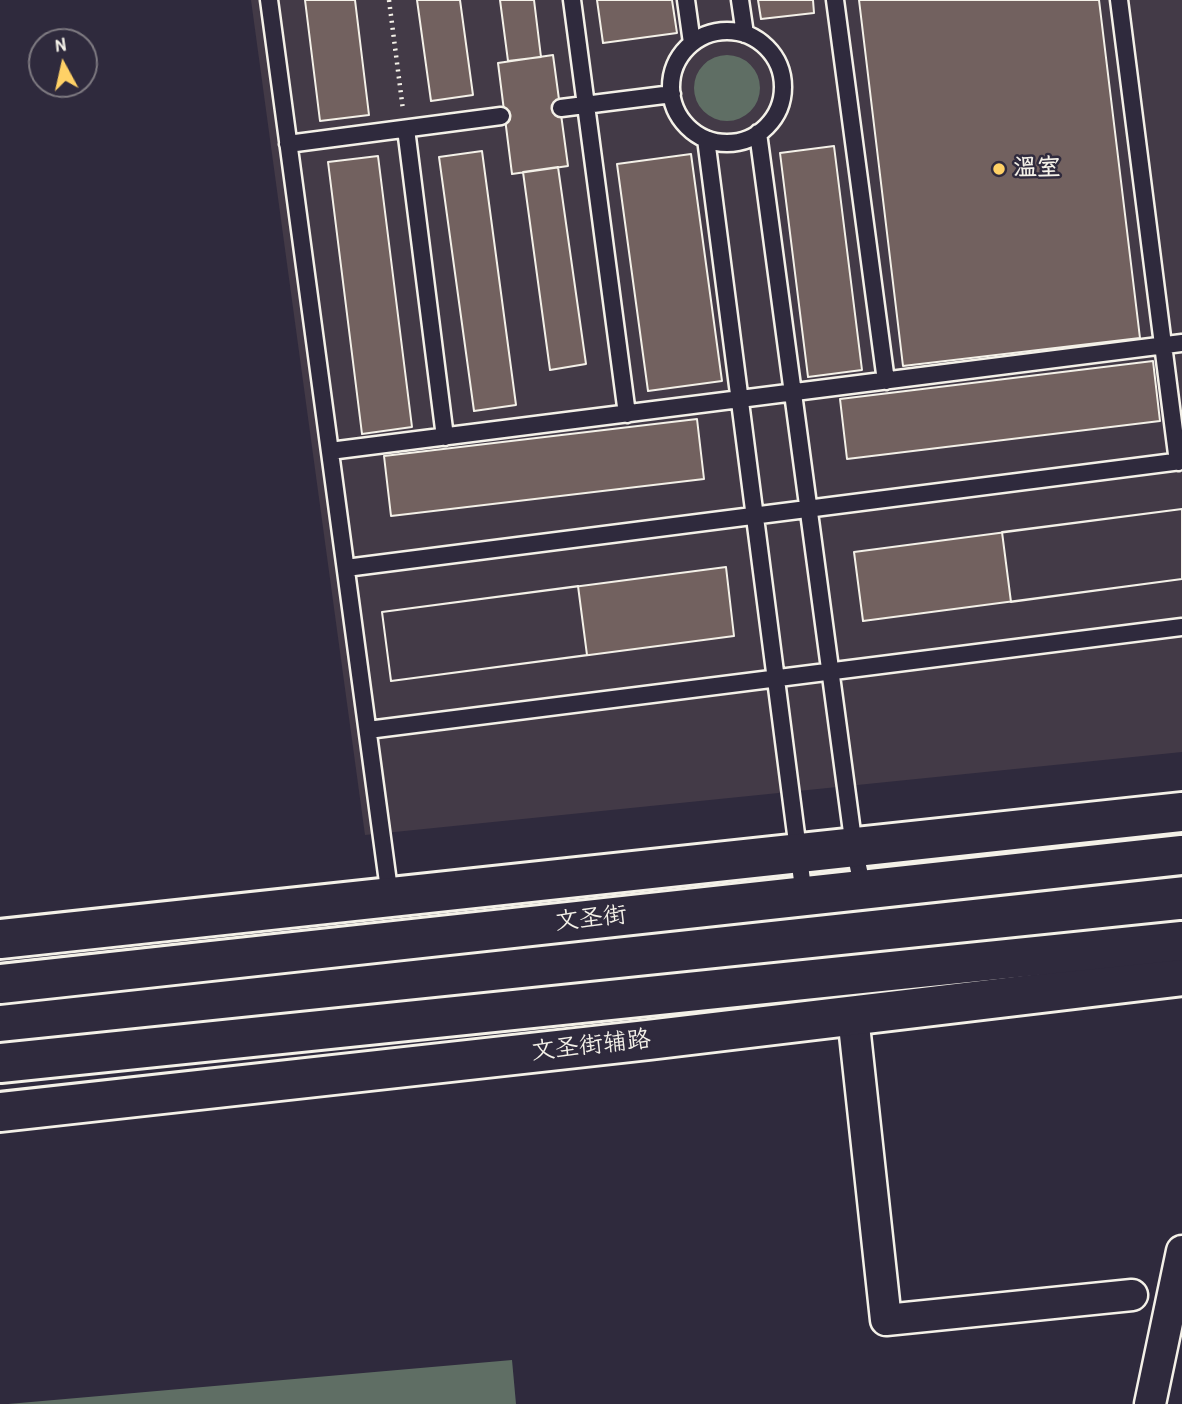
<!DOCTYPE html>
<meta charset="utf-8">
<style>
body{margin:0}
#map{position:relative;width:1182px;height:1404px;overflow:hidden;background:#2f2a3d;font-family:"Patrick Hand",sans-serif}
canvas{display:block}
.north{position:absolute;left:28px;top:28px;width:70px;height:70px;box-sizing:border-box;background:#2f2a3d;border:2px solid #7e7a81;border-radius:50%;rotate:352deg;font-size:19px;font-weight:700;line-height:28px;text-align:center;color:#f4f1e8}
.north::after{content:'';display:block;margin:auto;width:24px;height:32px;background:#ffd166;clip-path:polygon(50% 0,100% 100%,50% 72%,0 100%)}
</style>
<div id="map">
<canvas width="1182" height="1404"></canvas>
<div class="north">N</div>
</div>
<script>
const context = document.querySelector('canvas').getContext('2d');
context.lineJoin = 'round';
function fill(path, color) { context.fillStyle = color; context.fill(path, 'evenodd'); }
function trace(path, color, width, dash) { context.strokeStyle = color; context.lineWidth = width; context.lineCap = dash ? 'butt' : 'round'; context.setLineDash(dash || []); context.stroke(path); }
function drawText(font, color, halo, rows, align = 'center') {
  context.font = font + ' "Patrick Hand","LXGW WenKai TC",sans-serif'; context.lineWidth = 5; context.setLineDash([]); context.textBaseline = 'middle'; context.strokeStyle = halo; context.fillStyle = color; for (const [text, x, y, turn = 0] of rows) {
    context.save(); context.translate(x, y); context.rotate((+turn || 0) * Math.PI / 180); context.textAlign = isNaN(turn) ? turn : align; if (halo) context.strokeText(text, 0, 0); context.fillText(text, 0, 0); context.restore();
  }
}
const built = new Path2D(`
 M251,0H1182V752L365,835Z`);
const green = new Path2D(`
 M694 88a33 33 0 1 1 66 0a33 33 0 1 1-66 0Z
 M512,1360L516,1404H8Z`);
const building = new Path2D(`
 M305,0H355L369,115L320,121Z
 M417,0H460L473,95L431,101Z
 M500,0H534L541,57L508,61Z
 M597,0H672L677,33L603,43Z
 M758,0H813L814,13L761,19Z
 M859,0H1099L1140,338L903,366Z
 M553,55L568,166L512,174L498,63Z
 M834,146L862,370L808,377L780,153Z
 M482,151L516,405L474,411L439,157Z
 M691,154L722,381L648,391L617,164Z
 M378,156L412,427L362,434L328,162Z
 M558,167L586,364L550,370L523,172Z
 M1153,361L1160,421L847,459L840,399Z
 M697,419L704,479L391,516L384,456Z
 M1182,509V579L863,621L854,552Z
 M1182,509V579L1011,602L1002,532Z
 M726,567L734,636L391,681L382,612Z
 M578,586L587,655L391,681L382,612Z`);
const path = new Path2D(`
 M389,0L403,110`);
const lane = new Path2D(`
 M269,0L390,897
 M572,0L627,414
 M686,0L692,43
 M740,0L745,34
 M835,0L886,381
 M1119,0L1178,462
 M671 87a56 56 0 1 1 112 0a56 56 0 1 1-112 0Z
 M561,108L672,94
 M406,129L445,437
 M758,133L854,847L863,890
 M706,139L804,896
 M288,144L501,116
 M330,451L1182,343
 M346,568L1182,461
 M368,730L1182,627`);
const street = new Path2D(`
 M853,1016L886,1320L1132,1295
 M1150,1404L1182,1251`);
const secondary = new Path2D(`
 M0,939L1182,812
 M0,1112L648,1040L1182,976`);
const primary = new Path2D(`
 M0,984L1182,855
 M0,1063L1182,941`);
const markers = [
 [999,169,7,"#ffd166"]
];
const poiNames = [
 ["温室",1013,169]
];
const streetNames = [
 ["文圣街",591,919,-6],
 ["文圣街辅路",591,1046,-6]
];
fill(built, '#433a47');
fill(green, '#5f6e64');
fill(building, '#72615f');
trace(building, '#f4f1e8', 2);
trace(lane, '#f4f1e8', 21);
trace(street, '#f4f1e8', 35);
trace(secondary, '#f4f1e8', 44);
trace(primary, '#f4f1e8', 44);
trace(path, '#f4f1e8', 4.5, [2, 5]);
trace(lane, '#2f2a3d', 16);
trace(street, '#2f2a3d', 30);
trace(secondary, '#2f2a3d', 38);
trace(primary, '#2f2a3d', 38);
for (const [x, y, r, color] of markers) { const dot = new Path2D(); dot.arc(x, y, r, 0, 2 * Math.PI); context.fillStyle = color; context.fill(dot); trace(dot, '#2f2a3d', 2.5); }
drawText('bold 24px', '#f4f1e8', '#2f2a3d', poiNames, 'left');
drawText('24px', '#f4f1e8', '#2f2a3d', streetNames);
</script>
